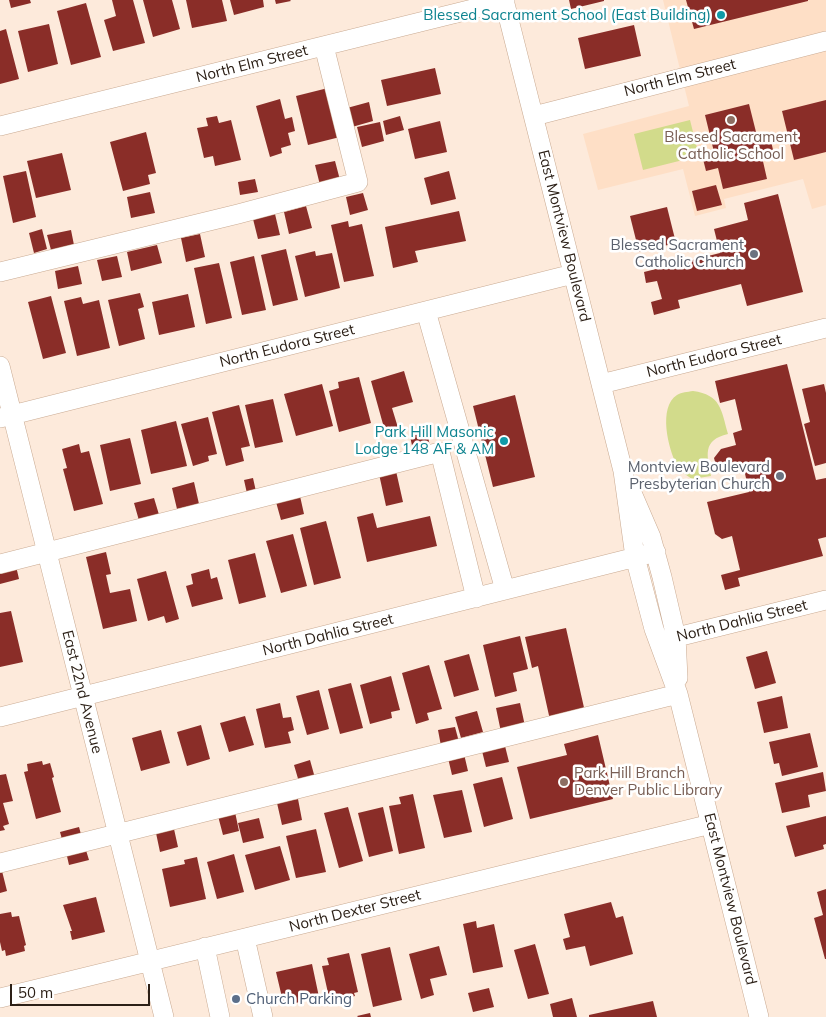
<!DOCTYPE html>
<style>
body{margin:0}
#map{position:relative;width:826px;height:1017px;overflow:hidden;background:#fdeadb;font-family:Mulish,sans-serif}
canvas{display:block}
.scale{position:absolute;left:10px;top:984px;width:140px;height:22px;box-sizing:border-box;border:2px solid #2c2017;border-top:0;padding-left:6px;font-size:15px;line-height:18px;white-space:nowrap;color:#2c2017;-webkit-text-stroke:4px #fff;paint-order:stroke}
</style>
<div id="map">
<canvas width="826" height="1017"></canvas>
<div class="scale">50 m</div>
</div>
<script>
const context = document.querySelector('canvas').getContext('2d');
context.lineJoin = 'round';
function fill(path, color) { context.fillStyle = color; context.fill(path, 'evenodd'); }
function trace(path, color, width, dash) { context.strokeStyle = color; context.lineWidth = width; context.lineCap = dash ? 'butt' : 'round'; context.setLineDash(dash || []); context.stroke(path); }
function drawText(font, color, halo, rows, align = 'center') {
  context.font = font + ' Mulish,sans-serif'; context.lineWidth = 5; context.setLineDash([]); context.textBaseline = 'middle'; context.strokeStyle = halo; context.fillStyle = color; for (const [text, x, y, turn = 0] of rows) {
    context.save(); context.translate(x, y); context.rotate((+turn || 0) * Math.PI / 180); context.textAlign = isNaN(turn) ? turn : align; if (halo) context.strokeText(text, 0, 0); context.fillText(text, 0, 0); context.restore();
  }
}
const built = new Path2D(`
 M663,0H826V205L812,209L803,179L724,199L726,208L695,216L683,169L598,190L583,134L689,106Z`);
const green = new Path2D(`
 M690,120L699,156L643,170L634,134Z
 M693,391C721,395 721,409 728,434C702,440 707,455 711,476L692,479C686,475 681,472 677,465C668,449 658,407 677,395C682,392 687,392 693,391Z`);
const building = new Path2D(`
 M9,0H30L31,3L11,8Z
 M112,0H133L145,43L113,51L104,20L116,16Z
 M143,0H172L180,29L153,37Z
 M186,0H222L227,21L192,28Z
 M230,0H263L264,7L234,15Z
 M275,0H290L291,1L276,4Z
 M569,0H604V1L571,9Z
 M686,0H808V1L694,29Z
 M86,3L101,57L71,65L57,11Z
 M49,24L58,64L28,72L18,31Z
 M634,25L641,56L585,69L578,38Z
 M6,29L19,79L0,84V31Z
 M435,68L441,94L387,106L381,80Z
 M328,88L340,137L308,145L296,96Z
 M280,99L285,119L292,117L295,131L288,133L291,145L281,148L282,153L270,157L256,106Z
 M826,100V152L794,160L782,111Z
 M369,102L373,121L352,127L347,108Z
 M749,104L758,140L770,137L774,154L762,157L767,179L723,189L718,168L706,171L702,155L714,152L705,115Z
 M217,116L219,123L231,120L241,160L215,166L213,156L204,158L197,128L208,126L206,118Z
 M400,116L404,130L386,135L383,121Z
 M440,121L447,152L415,159L408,129Z
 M380,122L384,141L362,147L357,127Z
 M146,132L156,173L148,175L150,184L123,191L110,142Z
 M62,153L71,190L36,198L27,161Z
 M335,161L340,180L320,185L315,165Z
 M26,171L36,217L13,223L3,176Z
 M449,171L456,199L431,205L424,178Z
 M255,179L258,192L240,195L238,182Z
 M716,185L722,205L697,211L692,191Z
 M150,192L155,213L131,218L127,197Z
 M363,193L368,210L350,215L346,197Z
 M778,194L803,292L747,306L741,284L678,300L680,308L654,315L651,302L662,299L657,281L646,283L644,272L668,266L667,259L682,256L684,262L720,253L714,229L748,220L744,203Z
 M306,206L312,228L289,234L284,212Z
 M667,207L676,243L639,252L630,216Z
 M459,211L466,241L415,251L418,262L393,268L385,227Z
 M275,214L280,235L258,239L253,219Z
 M348,221L349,227L362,224L374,276L344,282L331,225Z
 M42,229L47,249L34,253L29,233Z
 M71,230L74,245L51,250L47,235Z
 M200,234L205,257L186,262L181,238Z
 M157,245L162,263L131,271L127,252Z
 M286,249L298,300L273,306L261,255Z
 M315,251L316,256L332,253L340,288L305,297L295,256Z
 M117,256L122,277L102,281L97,260Z
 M254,256L266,310L242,315L230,262Z
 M219,263L232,318L206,324L194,268Z
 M78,266L82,284L58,289L55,271Z
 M140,293L144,307L138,309L145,339L119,346L108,300Z
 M188,294L195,327L159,335L152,302Z
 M51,296L66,353L43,359L28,302Z
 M81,297L83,304L99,300L110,348L77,356L64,301Z
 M787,364L816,480L826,478V537L818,539L823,556L738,578L740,586L725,590L721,575L740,570L732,536L722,539L715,534L707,502L749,492L744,469L727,474L717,469L714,458L721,449L736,445L733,433L742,430L735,399L720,403L715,381Z
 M404,371L413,402L392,408L399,431L386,435L371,381Z
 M359,377L371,423L339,432L329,391L339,388L338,382Z
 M322,384L333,426L296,436L284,394Z
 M824,384L826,393V463L815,466L804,424L810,422L802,389Z
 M515,395L535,477L493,487L473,406Z
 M273,399L283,442L255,448L245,405Z
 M239,405L250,446L241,448L244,461L226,466L212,412Z
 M208,417L217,454L208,456L209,461L193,466L181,424Z
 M176,421L187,466L151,474L141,430Z
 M427,432L431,451L414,455L410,436Z
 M130,438L141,484L110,491L100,445Z
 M79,444L81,453L89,451L103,504L74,511L63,469L67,468L62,449Z
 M396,471L403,502L386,506L379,474Z
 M253,478L257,496L248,498L244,480Z
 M194,482L199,504L177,509L172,488Z
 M300,496L304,514L281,520L276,502Z
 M154,498L160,518L140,524L134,503Z
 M373,513L377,528L430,516L437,546L367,562L357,517Z
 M326,521L341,578L314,585L300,528Z
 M293,534L307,586L281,593L266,541Z
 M106,552L111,574L106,575L110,593L130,589L137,621L103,629L86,557Z
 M255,553L266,597L239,604L228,560Z
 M16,566L19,579L0,584V570Z
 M209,569L211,579L217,577L223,599L192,607L186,586L193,584L191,574Z
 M166,571L179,619L166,623L164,616L148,621L137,579Z
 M11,611L23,662L0,667V613Z
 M566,628L585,712L550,720L538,666L532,668L525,637Z
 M520,636L528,669L513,673L517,691L495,697L483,645Z
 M767,651L776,683L755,689L746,657Z
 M469,654L479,690L454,697L444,661Z
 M429,665L442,709L427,713L429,720L416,724L402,673Z
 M391,676L400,710L391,712L392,718L370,724L360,685Z
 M351,683L363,728L340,734L328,689Z
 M319,690L329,729L307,735L296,696Z
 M782,696L788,728L764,733L757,702Z
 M280,703L283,718L291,717L294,730L288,732L291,743L265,748L256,709Z
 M520,703L525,726L501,732L496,708Z
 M477,711L483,732L461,738L455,717Z
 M245,716L254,745L229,752L220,723Z
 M201,725L210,759L187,766L177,732Z
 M455,727L459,742L441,746L438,730Z
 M161,730L170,763L141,771L132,738Z
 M810,733L818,767L782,776L779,763L774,764L769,742Z
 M598,735L613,799L530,819L517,767L567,755L564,744Z
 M505,746L509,762L486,767L482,751Z
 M464,754L468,771L452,775L448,758Z
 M310,760L315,778L299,782L294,765Z
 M42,761L43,765L50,763L54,777L52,778L61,812L36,819L24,772L28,771L27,764Z
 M823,772L826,791L808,795L810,807L782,813L775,783Z
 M6,774L13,801L3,803L9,824L3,826L5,830L0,831V775Z
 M502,777L513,819L484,827L473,784Z
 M462,790L472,832L444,838L433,795Z
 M413,794L425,848L399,854L389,806L401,804L399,797Z
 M298,799L302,820L282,825L277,803Z
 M348,807L363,861L339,868L324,813Z
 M383,807L393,851L369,857L358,813Z
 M235,812L239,831L223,835L218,816Z
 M826,816V844L823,845L824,849L795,857L786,826Z
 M259,818L264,838L243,843L238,823Z
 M79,827L82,838L63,843L60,832Z
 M174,829L178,847L160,852L156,833Z
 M316,829L326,872L296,878L286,836Z
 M280,846L290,880L255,890L245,855Z
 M85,847L89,860L69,865L66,852Z
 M234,854L244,892L217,899L207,862Z
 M197,857L206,899L170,907L162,869L185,864L184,860Z
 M2,871L7,891L0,893V872Z
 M826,889V959H825L814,918L823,915L817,892Z
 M96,897L105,932L72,940L70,931H72L63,905Z
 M611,902L616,918L623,916L633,954L590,966L585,946L566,950L563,939L570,937L564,914Z
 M11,912L12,917L19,916L26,945L24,946L25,951L6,956L5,950L2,951L0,942V914Z
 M476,921L477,928L494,924L503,967L473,973L463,924Z
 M535,944L549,994L528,999L514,950Z
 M439,946L447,975L430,979L434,995L421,999L409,954Z
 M390,947L402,1000L373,1007L361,954Z
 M349,953L358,992L354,993L355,996L330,1002L322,966L329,965L327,958Z
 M312,964L319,997L284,1006L276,972Z
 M489,988L494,1007L473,1012L468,993Z
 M572,998L577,1017H553L550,1004Z
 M653,1001L657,1017H589V1015Z
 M370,1013L371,1017H358L357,1016Z`);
const minor = new Path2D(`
 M504,0L623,471L635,557L654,629L678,694L759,1017
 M534,116L826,41
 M0,126L505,1
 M0,272L238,214L358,182L324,46
 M426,311L505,590
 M0,366L164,1017
 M601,384L826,328
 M0,418L573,274
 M632,493L651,537L662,577L676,637L678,678
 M0,564L440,452L476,598
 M665,640L826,600
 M0,717L656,552
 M0,863L678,694
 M245,938L263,1017
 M205,947L220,1017
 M0,998L711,824`);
const markers = [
 [721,15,5,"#0f9aa8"],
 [731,120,5,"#8d6e63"],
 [754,254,5,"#6b7280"],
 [504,441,5,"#0f9aa8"],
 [780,476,5,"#6b7280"],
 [564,782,5,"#8d6e63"],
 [236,999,5,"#5c6f8a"]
];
const cultureNames = [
 ["Blessed Sacrament School (East Building)",711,15],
 ["Park Hill Masonic",494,432],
 ["Lodge 148 AF & AM",494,449]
];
const streetNames = [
 ["North Elm Street",252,64,-14],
 ["North Elm Street",680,78,-14],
 ["East Montview Boulevard",564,236,76],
 ["North Eudora Street",287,346,-14],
 ["North Eudora Street",714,356,-14],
 ["North Dahlia Street",742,621,-14],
 ["North Dahlia Street",328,635,-14],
 ["East 22nd Avenue",82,692,76],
 ["East Montview Boulevard",730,899,76],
 ["North Dexter Street",355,911,-14]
];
const educationNames = [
 ["Blessed Sacrament",731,137],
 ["Catholic School",731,154],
 ["Park Hill Branch",574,773,"left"],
 ["Denver Public Library",574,790,"left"]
];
const worshipNames = [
 ["Blessed Sacrament",744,245],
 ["Catholic Church",744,262],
 ["Montview Boulevard",770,467],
 ["Presbyterian Church",770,484]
];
const serviceNames = [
 ["Church Parking",246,999]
];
fill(built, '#fedfc6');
fill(green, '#d2db8b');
fill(building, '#8a2d28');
trace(minor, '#c9aa92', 20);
trace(minor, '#fff', 19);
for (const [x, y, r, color] of markers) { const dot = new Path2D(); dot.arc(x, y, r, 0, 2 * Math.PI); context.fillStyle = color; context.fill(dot); trace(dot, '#fff', 2); }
drawText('15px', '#0d838f', '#fff', cultureNames, 'right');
drawText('15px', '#2c2017', '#fff', streetNames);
drawText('15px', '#785e54', '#fff', educationNames);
drawText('15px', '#5b616d', '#fff', worshipNames, 'right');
drawText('15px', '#4e5e75', '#fff', serviceNames, 'left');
</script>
